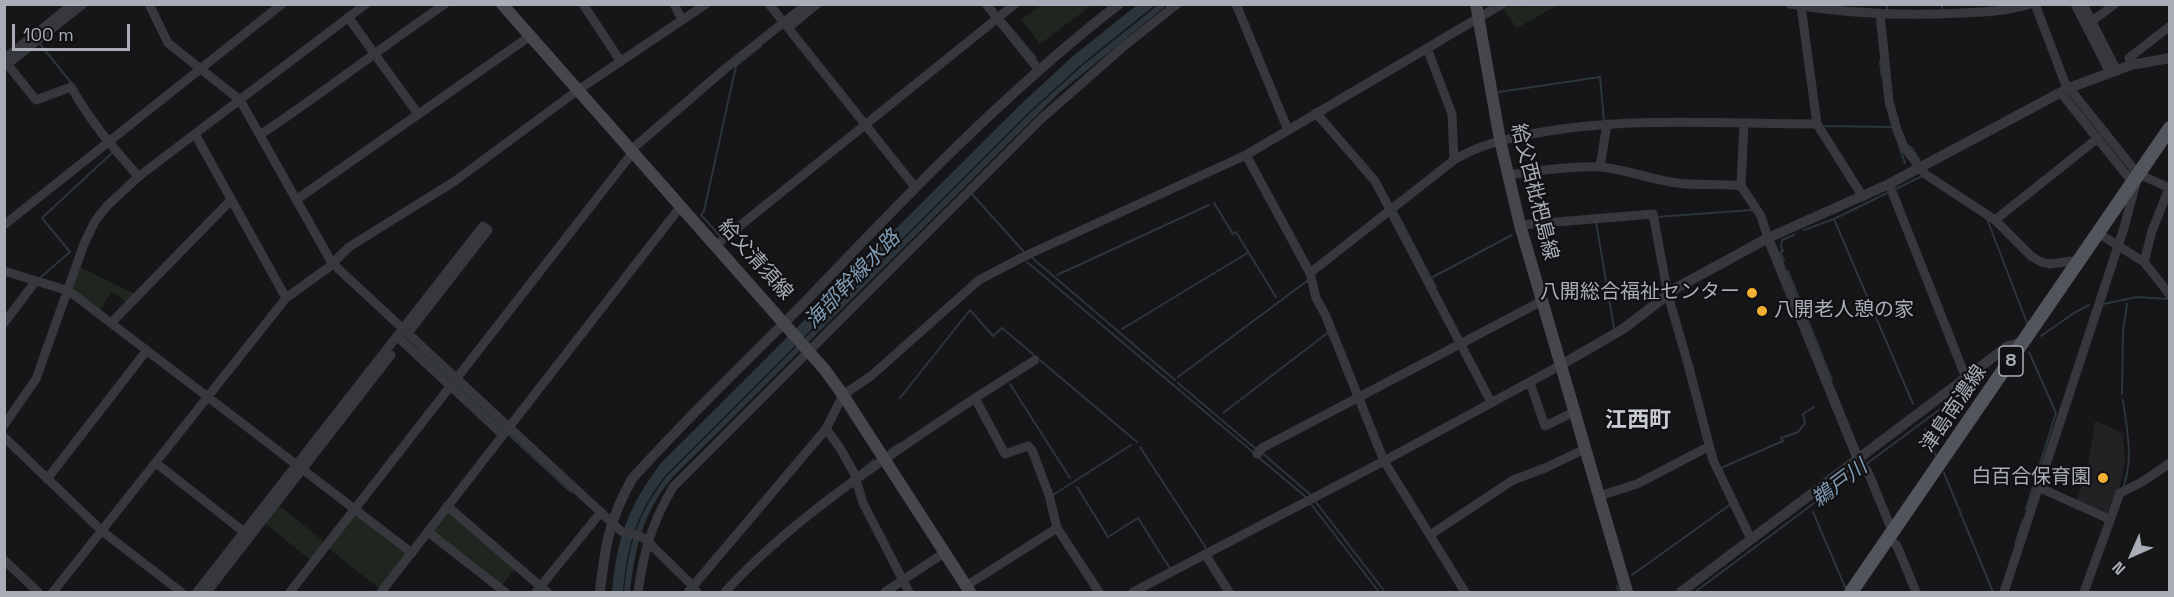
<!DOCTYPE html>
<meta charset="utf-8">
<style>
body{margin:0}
#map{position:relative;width:2174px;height:597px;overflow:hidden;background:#161618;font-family:"Space Grotesk",sans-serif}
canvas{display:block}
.frame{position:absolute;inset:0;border:6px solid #a8adb8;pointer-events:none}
.north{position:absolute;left:2102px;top:525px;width:60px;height:60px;-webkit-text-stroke:4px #111113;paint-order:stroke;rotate:225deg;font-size:16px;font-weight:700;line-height:24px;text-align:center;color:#a8adb8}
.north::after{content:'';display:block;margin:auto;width:21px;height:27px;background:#a8adb8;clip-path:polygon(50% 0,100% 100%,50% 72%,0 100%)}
.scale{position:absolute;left:12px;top:24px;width:118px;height:27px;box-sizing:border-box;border:3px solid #a8adb8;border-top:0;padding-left:8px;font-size:18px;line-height:21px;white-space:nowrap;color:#a8adb8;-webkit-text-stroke:4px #111113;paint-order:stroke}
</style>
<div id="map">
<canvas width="2174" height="597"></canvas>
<div class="frame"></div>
<div class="north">N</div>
<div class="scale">100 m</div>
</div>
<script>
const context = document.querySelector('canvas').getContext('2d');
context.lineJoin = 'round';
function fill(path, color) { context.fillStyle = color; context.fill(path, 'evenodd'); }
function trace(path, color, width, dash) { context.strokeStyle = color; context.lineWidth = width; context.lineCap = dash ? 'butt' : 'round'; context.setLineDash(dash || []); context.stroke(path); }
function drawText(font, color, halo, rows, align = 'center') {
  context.font = font + ' "Space Grotesk","Noto Sans JP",sans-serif'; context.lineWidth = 4.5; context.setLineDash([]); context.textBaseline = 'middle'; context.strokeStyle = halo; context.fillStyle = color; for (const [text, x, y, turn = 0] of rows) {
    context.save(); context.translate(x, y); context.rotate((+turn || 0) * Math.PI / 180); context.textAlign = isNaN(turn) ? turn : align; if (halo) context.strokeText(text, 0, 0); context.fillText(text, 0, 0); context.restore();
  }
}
const built = new Path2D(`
 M2095,421L2123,433L2125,461L2119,490L2106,515L2076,503L2088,465Z`);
const green = new Path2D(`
 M1041,5V4L1092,5L1040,44L1021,20Z
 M1507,5H1523L1526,7L1532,5H1558L1517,28L1502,8Z
 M80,267L135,294L126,302L112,292L99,311L73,289Z
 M278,505L326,543L312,561L264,523Z
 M447,511L516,568L501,586L432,533Z
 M357,514L407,555L380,589L328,548L354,515Z`);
const water = new Path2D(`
 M1137,5H1155L1082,64L1028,113L665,476C636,514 627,546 623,592H612C617,537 628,507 661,463L1020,105L1072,57Z
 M1158,5H1167L1059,93L673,477C643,511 635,548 630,592H624C629,544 636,517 666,477L1029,114L1083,65Z`);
const stream = new Path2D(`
 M1887,4V11
 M1942,4V9
 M1005,21L1036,58
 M40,44L73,85
 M1880,62L1882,77
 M1499,92L1600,77L1604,121
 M1821,126L1893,127
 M1907,145L1912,148L1919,159
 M1899,146L1905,163
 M1894,190L1924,175
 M972,194L1024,252
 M1214,203L1233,234L1236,232L1276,297
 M1395,209L1431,278
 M1656,217L1752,210
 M1834,219L1913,404
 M1987,219L2027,323
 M1596,222L1614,328
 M1804,230L1834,219L1887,193
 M719,235L701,215L704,211L736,66L761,46
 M1030,256L1175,380
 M1784,261L1780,252L1783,251L1781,246L1782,240L1794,235
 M1027,262L1254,453
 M1788,271L1832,380
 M1057,275L1209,205
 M41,277L70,252L42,218L113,152
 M1436,287L1431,278L1512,235
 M2103,304L2137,297L2168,299
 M1122,329L1249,252
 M402,336L451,380
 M2041,336L2074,313L2089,305
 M1041,361L1137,442
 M1178,377L1307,281L1308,282
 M1178,383L1256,449
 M455,384L503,429
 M1010,384L1070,478
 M2122,394L2123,332L2127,304
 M900,398L970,310L993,336L1002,328L1034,355
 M2123,400C2127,431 2134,458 2123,488
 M1223,413L1330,331
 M1925,429L1936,456
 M507,433L571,492
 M1140,447L1206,548
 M889,450L900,443
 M1261,452L1311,495
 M1258,457L1306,497
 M1865,465L1986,375
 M1721,468L1783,441L1781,438L1798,432L1805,423L1803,414L1814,407
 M858,473L874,460
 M1944,473L1993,592
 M1077,487L1108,537L1138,518L1169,567
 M1053,495L1131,445
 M1315,501L1385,592
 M1311,504L1379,592
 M2026,509L2056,413L2029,352
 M1813,512L1845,587
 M2015,544L2023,520
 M778,546H779
 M1632,575L1731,504
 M1617,586L1619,592
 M1695,592L1861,468`);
const minor = new Path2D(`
 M149,4L168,43L240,100L332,263L621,531L642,537L647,541L692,585L697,592
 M583,4L621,62
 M674,4L682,20
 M769,4L915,187
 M986,4L1039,70
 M1236,4L1288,130
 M1790,4C1848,14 1904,16 1962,13C1986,12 2008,11 2031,4
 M2035,4L2065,83L2138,174L2170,188
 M2075,4L2110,73
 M2083,4L2117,71
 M1801,6L1817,124
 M1880,14L1889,101L1897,130L1904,147L1925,174L1995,220L2031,256L2041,262L2050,264L2073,261L2078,262
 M348,17L418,114
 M2088,24L2115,4
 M788,28L817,4
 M1427,48L1452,114L1454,160
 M4,59L73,4
 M4,60L36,100L71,87C90,121 113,148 139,177
 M2131,65L2129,58L2170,26
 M4,67L83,4
 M2061,93L2133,183
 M1316,113L1375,181L1491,402
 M1744,124L1741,186L1761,216L1768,238
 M195,134L286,298
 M260,135C323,93 382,47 445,4
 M631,150L726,68L807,4
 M1246,155L1310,273L1316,298L1325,314L1384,461L1465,592
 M1600,167L1607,124
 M1508,175C1538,171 1569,166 1600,167C1626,169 1651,180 1677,183C1698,186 1720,183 1741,186
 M1889,184L1966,378
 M296,200L530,36
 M1995,220L2098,138
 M4,225L282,4
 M1520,225L1653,214L1668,295L1688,364L1713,460L1751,539
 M2098,233L2144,262L2170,295
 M716,245L1015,4
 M2144,262L2152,231L2170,186
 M4,271L69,291L412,553
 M1310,273L1454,160C1481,144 1502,140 1532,134C1626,116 1722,124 1817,124L1863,197
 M4,323L35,282
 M111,323L231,200
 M402,341L503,435
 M1530,383L1545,426L1574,412
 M975,398L1035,360
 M4,425L36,379L84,244L95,221L107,206L138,177L366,4
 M826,429L840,448L854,473L863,503L909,592
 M4,437L102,531L181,592
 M1257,454L1262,448L1542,301
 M1858,459L1868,472L1893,533
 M156,463L244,532
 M47,479L147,350
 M2038,487L2109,519
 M1599,496L1637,484L1704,449H1710
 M447,506L547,592
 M428,532L505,592
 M1430,535L1513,480L1545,468L1585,449
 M1889,538L1897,546L1916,592
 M1205,554L1229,592
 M4,560L38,592
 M966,586L1057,528
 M53,592L286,298L329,267L349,247L455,181L578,90L706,4
 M197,592L483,226L488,230L408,333
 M207,592L391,355
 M290,592L633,152
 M381,592L681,206
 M536,592L601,512
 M638,592C644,550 651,525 673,487L1041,119L1123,47L1177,4
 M688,592L826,429L843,395L871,376L979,280L1025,256L1246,155L1502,4
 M725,592C794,516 889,456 975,398L1005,454L1028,446L1032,450L1049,495L1057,528L1099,592
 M885,592L944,553
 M1133,592L1384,461L1561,365
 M2004,592L2124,228L2136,183
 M2084,592L2120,493L2142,482L2170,463`);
const tertiary = new Path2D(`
 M1768,238L1858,459
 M1561,365L1623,329L1678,287L1768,238L1889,184L2069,88L2131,65L2170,58
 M600,592C605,546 609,520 632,479C686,418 746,362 803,304C903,199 1004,93 1119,4
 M1681,592L2008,346L2024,342`);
const secondary = new Path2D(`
 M502,4L825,370L843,395L970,592
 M1476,4L1500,140L1520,225L1627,592`);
const primary = new Path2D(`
 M1851,592L2170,128`);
const markers = [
 [1752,293,6,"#f2b134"],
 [1762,311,6,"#f2b134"],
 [2103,478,6,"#f2b134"]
];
const shields = [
 [2011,361,24]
];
const shieldNames = [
 ["8",2011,361]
];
const streetNames = [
 ["給父西枇杷島線",1534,192,76],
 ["給父清須線",755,260,48],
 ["津島南濃線",1954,409,-56]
];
const poiNames = [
 ["八開総合福祉センター",1740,293],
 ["八開老人憩の家",1774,311,"left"],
 ["白百合保育園",2091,478]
];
const waterNames = [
 ["海部幹線水路",853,280,-46],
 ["鵜戸川",1840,484,-37]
];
const quarterNames = [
 ["江西町",1638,421]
];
fill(built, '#222225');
fill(green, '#1e261f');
fill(water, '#2c353c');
trace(stream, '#2c353c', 2);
trace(minor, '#37383d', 9);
trace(tertiary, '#37383d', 10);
trace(secondary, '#45474d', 12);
trace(primary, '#53555c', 14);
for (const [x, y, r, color] of markers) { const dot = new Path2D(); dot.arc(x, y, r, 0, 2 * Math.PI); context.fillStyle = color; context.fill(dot); trace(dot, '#111113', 2); }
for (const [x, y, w] of shields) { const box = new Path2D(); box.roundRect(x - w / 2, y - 15, w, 30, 4.5); context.fillStyle = '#111113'; context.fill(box); trace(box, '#a8adb8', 1.5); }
drawText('bold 18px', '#a8adb8', null, shieldNames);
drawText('20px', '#a8adb8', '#111113', streetNames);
drawText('20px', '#a8adb8', '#111113', poiNames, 'right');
drawText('italic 21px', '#7f9bb3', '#111113', waterNames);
drawText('bold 22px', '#c9ccd4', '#111113', quarterNames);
</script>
